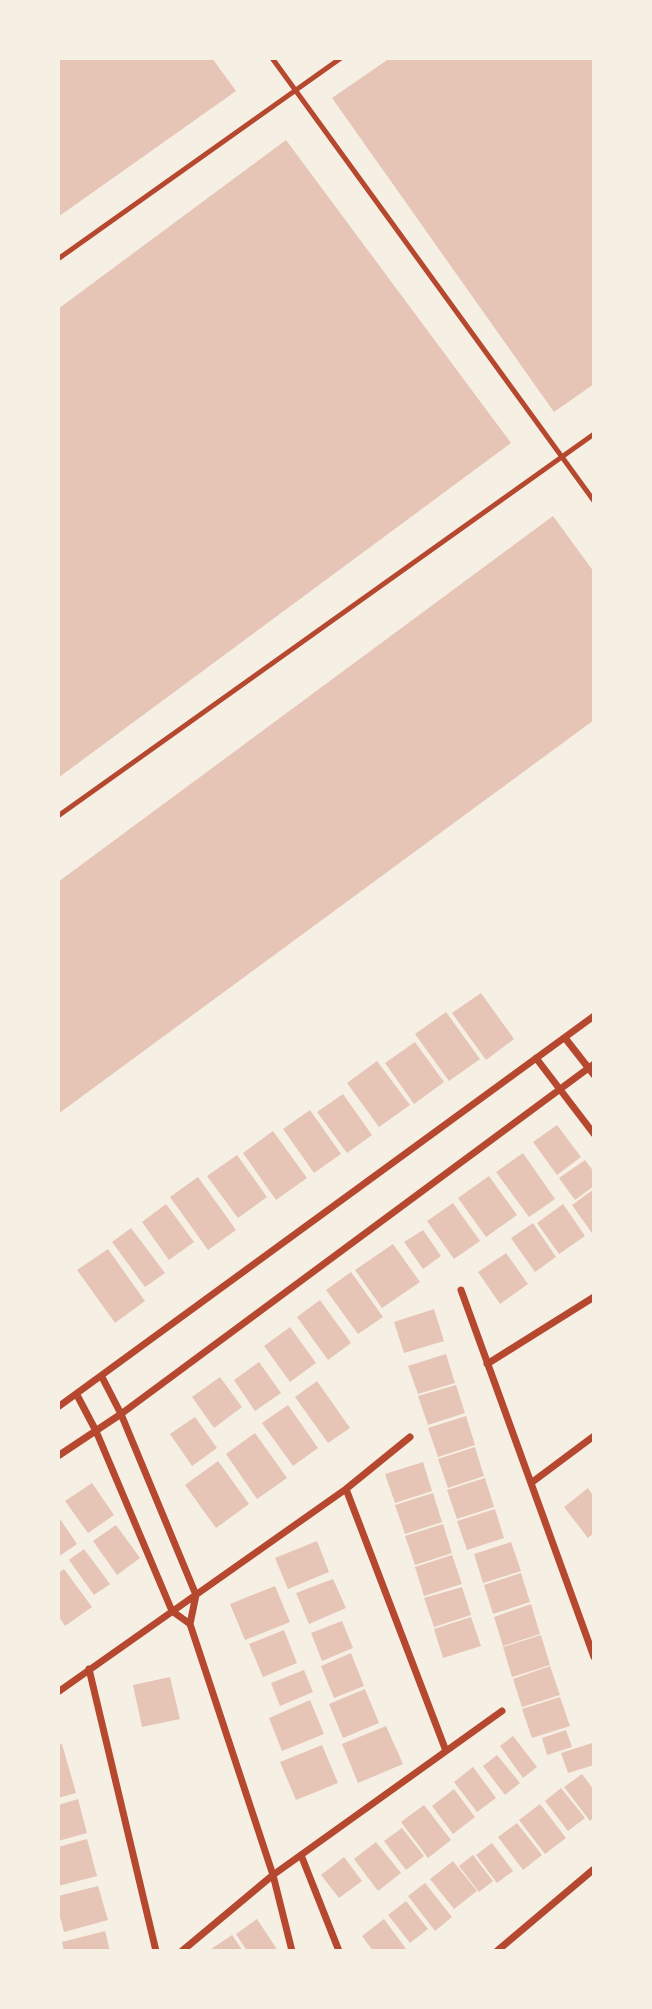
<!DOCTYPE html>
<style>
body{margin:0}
#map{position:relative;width:652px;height:2009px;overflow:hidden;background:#f6efe4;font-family:"Titillium Web",sans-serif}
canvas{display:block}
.frame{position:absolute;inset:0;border:60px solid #f6efe4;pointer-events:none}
</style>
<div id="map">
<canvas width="652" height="2009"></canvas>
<div class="frame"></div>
</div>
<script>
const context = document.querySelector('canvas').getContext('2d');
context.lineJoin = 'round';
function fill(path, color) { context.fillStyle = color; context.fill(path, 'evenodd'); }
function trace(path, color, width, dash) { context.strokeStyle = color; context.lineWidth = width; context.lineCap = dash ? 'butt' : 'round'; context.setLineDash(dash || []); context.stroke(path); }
const building = new Path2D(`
 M58,58H212L236,91L58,217Z
 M390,58H594V384L554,412L332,98Z
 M286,140L511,443L58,778V309Z
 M553,516L594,572V720L58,1114V882Z
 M481,993L514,1039L486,1060L452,1013Z
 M446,1012L480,1059L449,1081L415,1034Z
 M415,1042L444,1082L414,1104L385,1063Z
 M377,1061L410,1105L379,1127L347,1083Z
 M343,1094L372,1135L347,1153L317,1112Z
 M310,1110L341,1154L314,1173L283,1129Z
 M557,1125L581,1157L557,1175L533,1142Z
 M273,1131L307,1178L276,1200L243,1153Z
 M523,1153L555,1199L529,1217L496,1172Z
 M237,1155L267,1197L238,1218L207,1176Z
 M585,1160L594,1172V1186L575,1200L559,1178Z
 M489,1176L517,1215L486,1237L458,1198Z
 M198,1177L236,1230L208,1250L170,1197Z
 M594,1189V1236L572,1205Z
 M453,1203L480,1241L454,1259L427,1221Z
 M166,1204L194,1242L169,1260L142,1222Z
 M563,1204L585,1236L559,1254L537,1223Z
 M533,1223L556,1257L535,1272L511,1238Z
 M131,1228L165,1273L145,1287L112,1242Z
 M423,1230L441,1256L423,1269L404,1242Z
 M393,1244L420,1282L382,1308L355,1270Z
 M108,1249L145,1301L115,1323L77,1270Z
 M506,1253L528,1284L500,1304L478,1272Z
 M351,1272L383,1317L358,1334L326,1290Z
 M320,1300L351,1343L328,1360L297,1317Z
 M434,1309L444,1341L404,1353L394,1322Z
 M290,1327L316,1363L290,1382L264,1346Z
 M446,1354L455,1383L418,1394L408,1366Z
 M259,1362L281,1393L255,1411L234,1380Z
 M220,1377L242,1407L214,1428L192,1397Z
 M317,1381L350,1428L328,1443L295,1397Z
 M456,1385L465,1413L428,1425L418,1396Z
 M288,1405L318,1448L293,1466L262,1423Z
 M466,1416L475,1445L438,1457L428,1428Z
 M195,1417L217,1448L192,1466L170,1434Z
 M255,1433L287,1478L257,1499L226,1454Z
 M475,1447L484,1476L448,1488L438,1459Z
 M218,1461L249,1504L216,1528L185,1485Z
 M423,1462L432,1491L395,1503L385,1474Z
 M485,1478L494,1507L457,1519L447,1490Z
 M92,1483L114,1515L88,1533L65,1501Z
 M588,1488L594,1497V1533L588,1538L564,1507Z
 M433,1493L442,1522L405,1534L395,1505Z
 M495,1509L504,1538L467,1550L457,1521Z
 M58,1516L77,1544L58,1557Z
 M443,1524L452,1553L415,1565L405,1536Z
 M116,1525L140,1558L117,1575L93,1541Z
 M317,1541L329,1572L288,1589L275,1558Z
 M511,1542L521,1571L483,1583L474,1554Z
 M84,1549L110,1584L94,1595L69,1560Z
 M452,1555L462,1584L424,1596L415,1567Z
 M64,1569L92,1607L65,1626L58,1615V1573Z
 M521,1573L530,1602L493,1614L484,1585Z
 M333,1579L346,1608L309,1624L296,1593Z
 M275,1586L290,1622L245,1640L230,1604Z
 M462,1587L471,1615L434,1627L424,1598Z
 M531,1604L540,1634L503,1646L494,1617Z
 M471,1617L481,1646L443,1658L434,1629Z
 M342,1621L353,1648L322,1661L311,1633Z
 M284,1630L297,1663L263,1677L249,1644Z
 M541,1635L550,1665L512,1677L503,1647Z
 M351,1653L364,1686L334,1698L321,1666Z
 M550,1666L560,1695L522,1707L513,1679Z
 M304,1670L313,1692L280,1706L271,1683Z
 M170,1677L180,1719L142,1727L133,1685Z
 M365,1689L379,1723L343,1738L329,1704Z
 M560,1697L570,1726L532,1738L522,1709Z
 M310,1700L324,1734L282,1751L269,1718Z
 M386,1726L403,1764L358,1783L342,1744Z
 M566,1730L572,1747L547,1755L542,1738Z
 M513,1736L537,1767L523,1778L500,1746Z
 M592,1743L594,1765L568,1773L561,1753Z
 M62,1744L76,1793L58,1798V1745Z
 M322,1745L338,1783L296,1800L280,1762Z
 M497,1755L520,1783L505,1795L483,1766Z
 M473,1767L496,1798L477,1812L454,1782Z
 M582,1774L594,1790V1817L590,1821L564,1787Z
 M561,1788L585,1818L568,1831L545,1801Z
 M454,1789L475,1817L453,1834L432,1806Z
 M78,1799L87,1833L58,1841V1805Z
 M540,1804L566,1838L545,1854L519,1820Z
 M424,1805L451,1840L428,1858L401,1822Z
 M517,1823L542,1855L523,1870L498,1837Z
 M402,1828L424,1856L406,1870L384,1841Z
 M87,1839L97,1876L58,1886V1847Z
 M376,1842L401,1873L378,1891L354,1859Z
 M492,1843L513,1871L497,1883L476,1855Z
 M473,1855L493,1881L479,1892L459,1866Z
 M344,1857L362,1881L339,1898L321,1875Z
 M453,1861L477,1891L454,1909L430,1879Z
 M425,1883L452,1917L435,1931L408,1896Z
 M98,1886L108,1920L64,1932L58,1909V1896Z
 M406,1901L428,1929L410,1943L388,1915Z
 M257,1919L278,1951H247L236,1934Z
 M384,1919L407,1950L405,1951H373L362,1936Z
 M105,1931L110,1951H64L62,1942Z
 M232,1935L243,1951H213L211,1949Z`);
const service = new Path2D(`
 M272,58L594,501
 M58,259L341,58
 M58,816L594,434`);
const minor = new Path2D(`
 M565,1038L594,1075
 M536,1058L594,1134
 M461,1290L594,1657
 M487,1364L594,1297
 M102,1377L121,1414L196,1595L190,1624L273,1875L292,1951
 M77,1395L96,1431L172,1611L190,1624
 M58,1407L594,1016
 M58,1456L121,1414L594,1064
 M531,1483L594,1436
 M346,1489L446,1751
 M89,1669L156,1951
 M58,1692L346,1489L410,1437
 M301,1855L339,1951
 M182,1951L273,1875L502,1711
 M497,1951L594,1869`);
fill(building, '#e6c5b7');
trace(service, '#b5482f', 5);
trace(minor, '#b5482f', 7);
</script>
